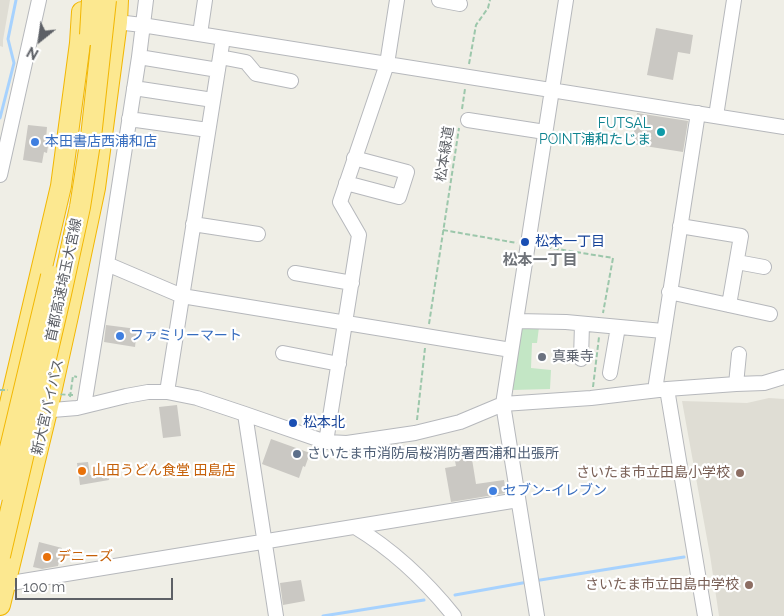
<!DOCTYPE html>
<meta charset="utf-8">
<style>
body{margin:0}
#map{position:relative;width:784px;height:616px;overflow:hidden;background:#efeee6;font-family:Raleway,sans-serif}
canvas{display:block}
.north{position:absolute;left:15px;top:15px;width:50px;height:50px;-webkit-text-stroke:4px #fff;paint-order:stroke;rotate:209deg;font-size:14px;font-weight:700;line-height:20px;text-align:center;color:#5d6066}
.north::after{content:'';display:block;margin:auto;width:18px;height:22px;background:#5d6066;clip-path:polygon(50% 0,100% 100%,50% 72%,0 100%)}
.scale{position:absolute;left:15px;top:578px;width:158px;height:22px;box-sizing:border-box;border:2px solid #5d6066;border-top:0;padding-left:6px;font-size:15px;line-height:18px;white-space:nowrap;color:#5d6066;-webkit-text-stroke:4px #fff;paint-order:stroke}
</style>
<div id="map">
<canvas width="784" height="616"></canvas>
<div class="north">N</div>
<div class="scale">100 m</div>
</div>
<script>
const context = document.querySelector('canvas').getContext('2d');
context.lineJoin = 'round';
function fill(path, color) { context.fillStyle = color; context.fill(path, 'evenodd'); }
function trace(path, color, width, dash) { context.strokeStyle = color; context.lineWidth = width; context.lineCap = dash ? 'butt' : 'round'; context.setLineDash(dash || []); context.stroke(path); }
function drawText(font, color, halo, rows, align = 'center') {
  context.font = font + ' Raleway,"Noto Sans JP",sans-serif'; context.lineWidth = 4.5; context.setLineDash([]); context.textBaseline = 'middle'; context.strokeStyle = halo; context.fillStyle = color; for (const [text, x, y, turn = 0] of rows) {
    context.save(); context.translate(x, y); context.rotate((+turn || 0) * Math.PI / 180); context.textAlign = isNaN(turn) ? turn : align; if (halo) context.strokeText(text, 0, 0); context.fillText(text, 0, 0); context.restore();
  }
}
const education = new Path2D(`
 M0,0H10L3,40V47L0,46Z
 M769,398L784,399V616H719L710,555L682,401L747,403Z`);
const green = new Path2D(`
 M521,326L539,327L537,343H532L531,368L551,370L550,389L512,390Z`);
const stream = new Path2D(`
 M0,118L14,63L8,39L16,0
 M534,581L684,557
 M455,595L528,582
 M323,616L424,600`);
const building = new Path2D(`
 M656,28L693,35L690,54L678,52L673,80L647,75Z
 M637,113L688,121L683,152L632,144Z
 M28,125L47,127L46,139H49L47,153L44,152L42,163L23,160Z
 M106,325L137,329L135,347L104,342Z
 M177,405L181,436L163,438L159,407Z
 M271,439L310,453L305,467L303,466L299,478L262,464Z
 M471,453L476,484L504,480L506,493L451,502L445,468L456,466L454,456Z
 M88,462L90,475L109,478V480L80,485L77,463Z
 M39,542L62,548L58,566L42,569L33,567Z
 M301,580L305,601L283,605L280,583Z`);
const path = new Path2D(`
 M469,64L476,25L488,8L490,0
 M462,109L465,89
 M443,230L517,243
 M539,246L613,258L603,313
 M429,324L459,128
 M593,387L599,337
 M70,397L73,376L77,377
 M417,420L425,348`);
const minor = new Path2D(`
 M439,0L460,4
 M117,22L142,25L784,127
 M200,34L205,0
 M139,57L218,70
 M220,57L246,62L256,74L291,81
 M134,88L213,100
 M716,116L734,0
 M129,119L208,130
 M468,120L545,132
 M0,175L39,0
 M346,183L399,197L407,172L354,158
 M193,224L258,234
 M680,226L741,236L729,305
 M737,262L764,267
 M107,264L182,296L511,350
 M295,273L352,283
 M669,292L770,314
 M516,321L566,322L663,331
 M283,353L339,364
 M581,359L582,324
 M610,373L618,327
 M736,384L739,354
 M667,389L705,616
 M655,390L698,113
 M167,392L223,38
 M84,406L107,264L139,57L146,0
 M40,411L77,408L126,396L148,392H167L197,398L245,414L326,442L347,443L415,433L460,422L503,404L591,398L667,389L736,384L764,383L784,377
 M245,414L276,616
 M326,442L359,235L340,202L387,64L397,0
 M355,527C393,550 426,581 454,616
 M5,584L518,500
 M537,616L503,404L566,0`);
const highway = new Path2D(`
 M0,446L61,186L80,43L82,12
 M0,605L47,411L68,316L95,188L117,22L118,0`);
const pathBridge = new Path2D(`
 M0,390H8
 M53,394L73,395`);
const highwayBridge = new Path2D(`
 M90,35L92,0
 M0,490L51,276
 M0,556L61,294L80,207L91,137L106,0`);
const markers = [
 [661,132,5,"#0f9aa8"],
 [35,142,5,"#3f7fe0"],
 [525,242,5,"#1a4fb4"],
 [120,336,5,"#3f7fe0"],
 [542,357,5,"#6b7280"],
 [293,423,5,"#1a4fb4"],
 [297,454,5,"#5c6f8a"],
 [82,471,5,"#e8710a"],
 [740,473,5,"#8d6e63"],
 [493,491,5,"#3f7fe0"],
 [47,557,5,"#e8710a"],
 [749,585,5,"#8d6e63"]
];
const cultureNames = [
 ["FUTSAL",651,124],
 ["POINT浦和たじま",651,140]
];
const shopNames = [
 ["本田書店西浦和店",45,142],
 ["ファミリーマート",130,336],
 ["セブン-イレブン",503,491]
];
const streetNames = [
 ["松本緑道",445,154,-81],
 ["首都高速埼玉大宮線",64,280,-78],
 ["新大宮バイパス",48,407,-77]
];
const transitNames = [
 ["松本一丁目",535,242],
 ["松本北",303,423]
];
const worshipNames = [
 ["真乗寺",552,357]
];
const serviceNames = [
 ["さいたま市消防局桜消防署西浦和出張所",307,454]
];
const foodNames = [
 ["山田うどん食堂 田島店",92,471],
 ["デニーズ",57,557]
];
const educationNames = [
 ["さいたま市立田島小学校",730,473],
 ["さいたま市立田島中学校",739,585]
];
const neighbourhoodNames = [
 ["松本一丁目",540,260]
];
fill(education, '#dfddd4');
fill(green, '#c3e6c5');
trace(stream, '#a7d2fe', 3);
fill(building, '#cac8c3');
trace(minor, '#b6b8bc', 16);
trace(highway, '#f2b703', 22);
trace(path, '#9cc7ab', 2, [5, 2.5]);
trace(minor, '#fff', 14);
trace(highway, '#fce890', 20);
trace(highwayBridge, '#f2b703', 22, []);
trace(pathBridge, '#9cc7ab', 2, [5, 2.5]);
trace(highwayBridge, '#fce890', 20);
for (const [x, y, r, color] of markers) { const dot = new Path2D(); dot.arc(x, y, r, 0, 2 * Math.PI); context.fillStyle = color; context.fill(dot); trace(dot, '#fff', 2); }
drawText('14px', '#0d838f', '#fff', cultureNames, 'right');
drawText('14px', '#366cbe', '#fff', shopNames, 'left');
drawText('14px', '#5d6066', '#fff', streetNames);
drawText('14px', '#164399', '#fff', transitNames, 'left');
drawText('14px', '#5b616d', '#fff', worshipNames, 'left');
drawText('14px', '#4e5e75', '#fff', serviceNames, 'left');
drawText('14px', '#c56008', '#fff', foodNames, 'left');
drawText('14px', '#785e54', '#fff', educationNames, 'right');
drawText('bold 15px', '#6e7278', '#fff', neighbourhoodNames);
</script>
